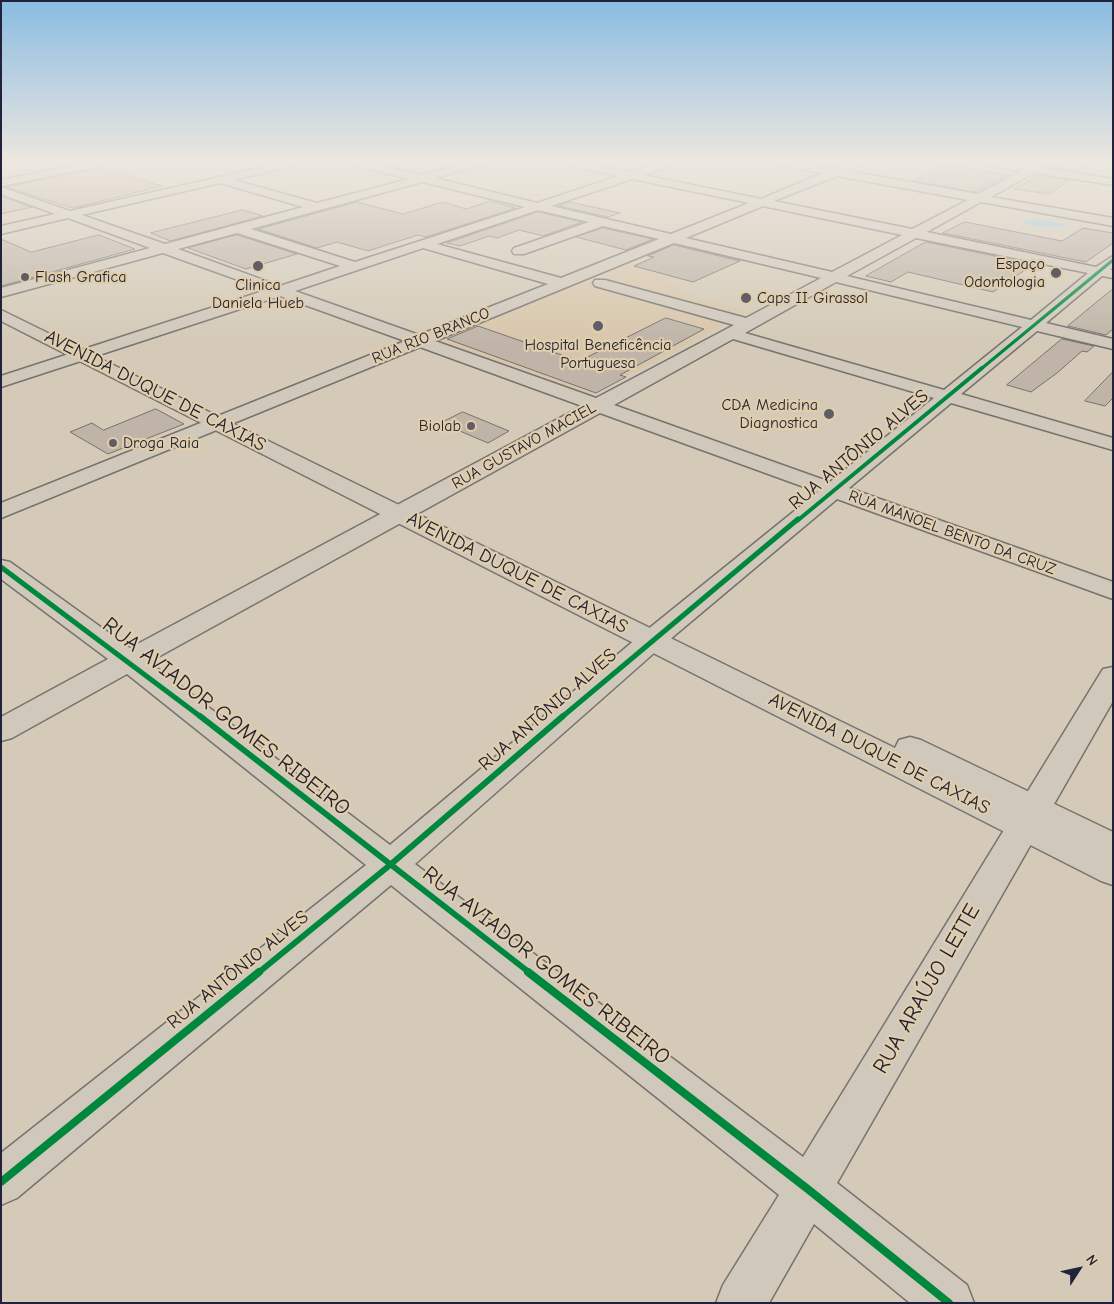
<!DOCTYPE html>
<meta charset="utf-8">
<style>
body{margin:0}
#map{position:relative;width:1114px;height:1304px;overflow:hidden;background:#d4cab7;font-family:"Comic Neue",sans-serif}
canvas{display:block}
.frame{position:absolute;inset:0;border:2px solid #22223b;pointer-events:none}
.north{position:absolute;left:1054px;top:1244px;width:50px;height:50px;-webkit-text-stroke:4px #e0ceab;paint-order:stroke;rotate:55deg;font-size:14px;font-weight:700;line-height:20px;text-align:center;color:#22223b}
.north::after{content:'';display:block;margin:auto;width:18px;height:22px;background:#22223b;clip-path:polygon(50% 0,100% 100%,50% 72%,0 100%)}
</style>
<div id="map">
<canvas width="1114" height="1304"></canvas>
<div class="frame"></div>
<div class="north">N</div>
</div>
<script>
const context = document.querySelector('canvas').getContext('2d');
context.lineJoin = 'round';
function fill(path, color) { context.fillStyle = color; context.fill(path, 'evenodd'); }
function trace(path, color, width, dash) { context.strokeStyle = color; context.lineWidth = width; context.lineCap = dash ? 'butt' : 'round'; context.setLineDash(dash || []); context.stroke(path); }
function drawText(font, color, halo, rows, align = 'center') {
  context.font = font + ' "Comic Neue",sans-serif'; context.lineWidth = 4.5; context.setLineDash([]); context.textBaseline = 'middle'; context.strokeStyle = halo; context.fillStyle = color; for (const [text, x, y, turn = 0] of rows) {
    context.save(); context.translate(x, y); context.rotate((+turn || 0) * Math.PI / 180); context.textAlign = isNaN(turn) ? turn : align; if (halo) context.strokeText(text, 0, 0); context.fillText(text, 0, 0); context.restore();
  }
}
const built = new Path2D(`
 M427,162H466L419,174L397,170Z
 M1,196L48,214L1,227Z
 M624,264L671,277L664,281L683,286L675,291L749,311L591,396L439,342Z`);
const water = new Path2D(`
 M1037,219L1059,223L1069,227H1036L1022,222L1026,220Z`);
const building = new Path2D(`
 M1064,162H1094L1080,172L1053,168Z
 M945,164L1008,175L975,192L913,181Z
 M101,168L162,186L73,208L6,187Z
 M1038,176L1069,180L1050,194L1015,189Z
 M1,196L32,207L1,214Z
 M490,201L516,208L426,237L418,235L368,251L337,242L317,248L258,229L357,202L403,214L443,202L466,209Z
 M570,202L620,213L608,217L559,206Z
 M243,210L263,216L170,241L151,233Z
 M538,212L582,222L543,236L519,230L497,238L489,236L460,246L447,243Z
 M965,222L1062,241L1083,228L1113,233V243L1086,262L943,233Z
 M603,228L653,239L626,250L576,237Z
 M99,235L135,249L1,286V239L31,252Z
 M237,235L297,254L246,269L188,248Z
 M926,242L1034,264L993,292L908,272L891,282L866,276Z
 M674,245L740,261L693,282L634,266L654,257L648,256Z
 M1113,289V329L1106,335L1068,326Z
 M666,318L704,329L620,375L626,377L596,393L447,339L478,326L579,361Z
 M1062,339L1094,346L1087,352L1082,351L1057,373L1031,392L1007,385Z
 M1113,372V398L1105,406L1085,401Z
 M156,409L184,424L108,454L70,432L92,423L103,430Z
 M463,412L509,431L488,443L441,423Z`);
const minor = new Path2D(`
 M93,162H112L107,165L1,186V180Z
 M285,162H302L301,164L234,180L317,203L409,179L349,164L348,162H365L422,175L472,162H488L487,164L435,178L537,203L618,176L565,165L560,162H579L631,172L663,162H678L677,164L644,175L761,199L823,173L778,165L773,162H794L835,169L853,162H866L848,171L978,194L1021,171L985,165L980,162H1003L1031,166L1039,162H1051L1043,168L1113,179V185L1034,173L991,197L1113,218V226L981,202L927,232L1096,267L1113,256V267L1110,270H1113V278L1102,276L1046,323L1113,339V349L1037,331L961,394L1113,438V450L951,403L849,488L1113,582V599L837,499L662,646L415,864L803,1157L1103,669L1113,667V701L837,1183L967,1285L974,1303H910L814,1224L769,1303H716L723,1285L779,1195L391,885L17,1198L1,1205V1153L366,865L127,674L12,738L1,741V717L108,659L1,579V560L10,562L130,648L582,406L420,347L1,518V503L405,341L280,296L1,387V376L266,290L163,253L1,297V288L150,248L68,218L1,234V226L55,214L1,194V187L70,211ZM837,176L968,200L912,229L774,201ZM632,179L749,203L671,234L551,206ZM422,182L525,207L355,262L251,229ZM220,183L303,207L165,244L82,215ZM763,206L902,235L832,272L686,238ZM538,210L589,222L514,248L512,251L514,254H524L603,226L659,239L561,278L437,244ZM237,233L340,266L280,286L178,249ZM916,238L1088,273L1031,320L847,276ZM674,243L821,278L746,318L605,280H595L593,283L595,286L734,325L596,398L435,341ZM423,248L548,284L419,335L295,291ZM836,282L1022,327L944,390L745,333ZM733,339L934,398L830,482L614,405ZM600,413L818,492L642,634L390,845L149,662Z`);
const major = new Path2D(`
 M1,310L895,748L899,740L910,737L921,740L1113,832V885L1101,881L1,321Z`);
const cyclewayFar4 = new Path2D(`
 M981,369L1113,260`);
const cyclewayFar3 = new Path2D(`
 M797,521L982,368`);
const cyclewayFar2 = new Path2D(`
 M1,567L201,717
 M562,717L798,519`);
const cyclewayFar1 = new Path2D(`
 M200,716L530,973
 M258,973L390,865L563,716`);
const cycleway = new Path2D(`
 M528,972L809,1190L949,1303
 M1,1182L259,972`);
const markers = [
 [258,266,6,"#605d66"],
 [1056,273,6,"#605d66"],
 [25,277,5,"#605d66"],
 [746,298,6,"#605d66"],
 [598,326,6,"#605d66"],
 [829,414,6,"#605d66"],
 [471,426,5,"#605d66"],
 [113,443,5,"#605d66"]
];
const farPoinames = [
 ["Espaço",1045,264],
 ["Odontologia",1045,282],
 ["Flash Grafica",35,277,"left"],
 ["Clinica",258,285,"center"],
 ["Daniela Hueb",258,303,"center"],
 ["Caps II Girassol",757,298,"left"],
 ["Hospital Beneficência",598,345,"center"],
 ["Portuguesa",598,363,"center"],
 ["CDA Medicina",818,405],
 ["Diagnostica",818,423],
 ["Biolab",461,426],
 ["Droga Raia",123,443,"left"]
];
const farStreetnames = [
 ["RUA RIO BRANCO",431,336,-22],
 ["RUA GUSTAVO MACIEL",524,446,-29],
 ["RUA MANOEL BENTO DA CRUZ",952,533,20]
];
const streetNames = [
 ["AVENIDA DUQUE DE CAXIAS",155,391,27],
 ["RUA ANTÔNIO ALVES",859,450,-40],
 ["AVENIDA DUQUE DE CAXIAS",517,573,27],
 ["RUA ANTÔNIO ALVES",548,710,-41],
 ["AVENIDA DUQUE DE CAXIAS",879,754,27],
 ["RUA ANTÔNIO ALVES",238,970,-39]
];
const nearStreetnames = [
 ["RUA AVIADOR GOMES RIBEIRO",226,717,38],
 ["RUA AVIADOR GOMES RIBEIRO",546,966,38],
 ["RUA ARAÚJO LEITE",927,989,-60]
];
fill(built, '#d8c6ab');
fill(water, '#9dc9d9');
fill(building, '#bfb4a7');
trace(building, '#76726e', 1);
trace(minor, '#76726e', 3);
trace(major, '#76726e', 3);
fill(minor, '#d0c8bb');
fill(major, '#d0c8bb');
trace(cyclewayFar4, '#00873e', 3);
trace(cyclewayFar3, '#00873e', 4);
trace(cyclewayFar2, '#00873e', 5);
trace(cyclewayFar1, '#00873e', 6);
trace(cycleway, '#00873e', 8);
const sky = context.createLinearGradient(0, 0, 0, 344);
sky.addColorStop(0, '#8abce2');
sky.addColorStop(0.47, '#ece7df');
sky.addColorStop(1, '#ece7df00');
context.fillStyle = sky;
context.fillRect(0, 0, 1114, 344);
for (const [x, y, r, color] of markers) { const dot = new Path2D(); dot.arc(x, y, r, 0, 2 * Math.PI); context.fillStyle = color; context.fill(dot); trace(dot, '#e0ceab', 2); }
drawText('16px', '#22223b', '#e0ceab', farPoinames, 'right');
drawText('16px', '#22223b', '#e0ceab', farStreetnames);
drawText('19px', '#22223b', '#e0ceab', streetNames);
drawText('22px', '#22223b', '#e0ceab', nearStreetnames);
</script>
